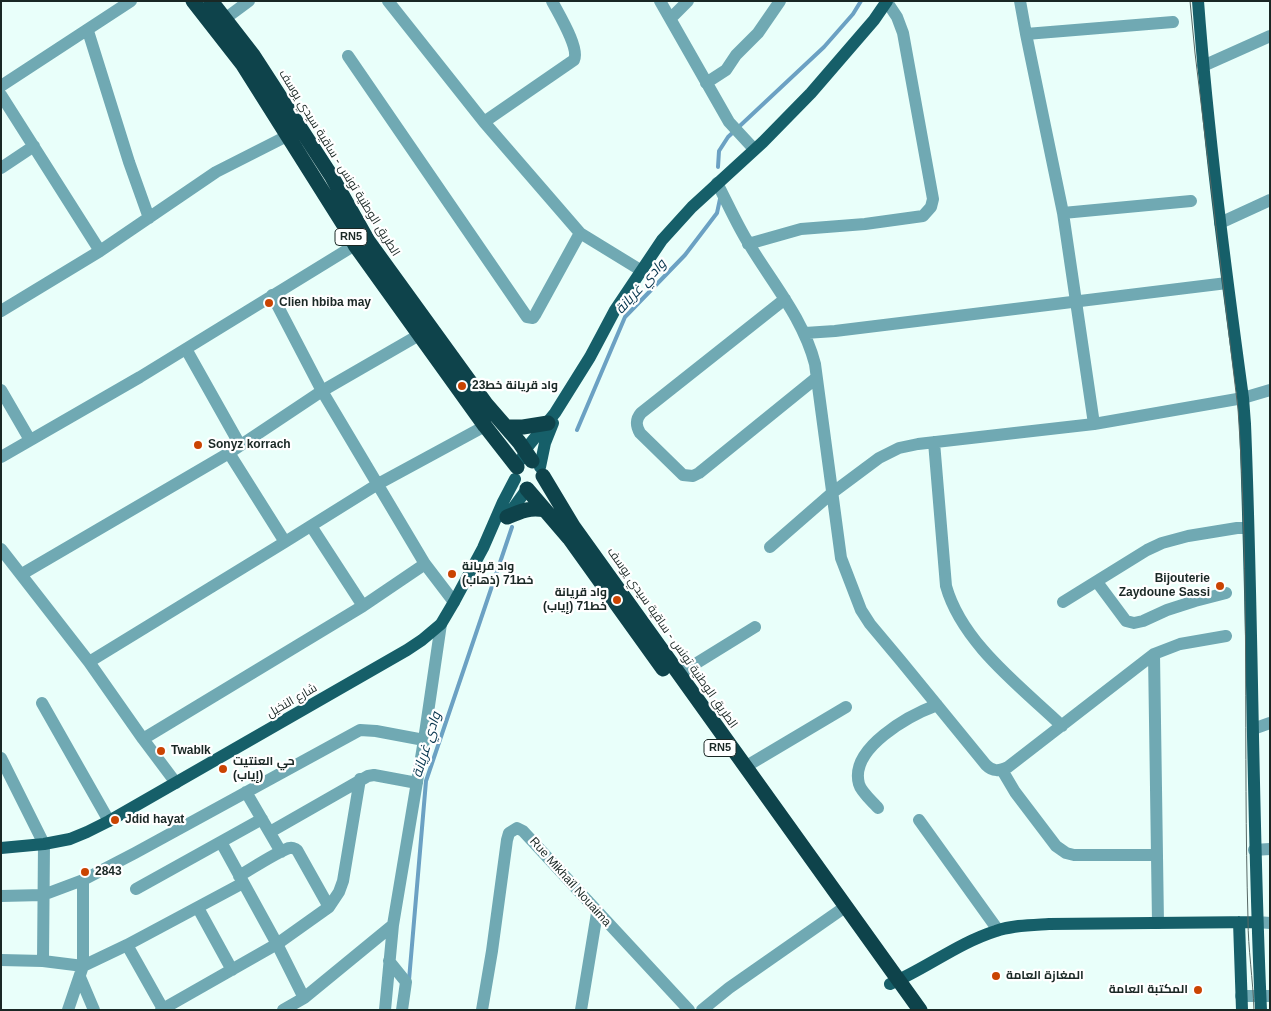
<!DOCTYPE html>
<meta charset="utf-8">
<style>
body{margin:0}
#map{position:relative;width:1271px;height:1011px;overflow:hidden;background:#e9fffa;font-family:Helvetica,sans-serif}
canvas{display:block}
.frame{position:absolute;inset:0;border:2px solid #1a2825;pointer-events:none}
</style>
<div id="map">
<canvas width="1271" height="1011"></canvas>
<div class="frame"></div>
</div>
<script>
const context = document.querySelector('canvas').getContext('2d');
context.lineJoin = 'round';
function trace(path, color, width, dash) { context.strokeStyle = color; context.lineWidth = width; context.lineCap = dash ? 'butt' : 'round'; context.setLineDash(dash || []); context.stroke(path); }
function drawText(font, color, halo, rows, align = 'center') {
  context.font = font + ' Helvetica,Cairo,sans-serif'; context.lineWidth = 4.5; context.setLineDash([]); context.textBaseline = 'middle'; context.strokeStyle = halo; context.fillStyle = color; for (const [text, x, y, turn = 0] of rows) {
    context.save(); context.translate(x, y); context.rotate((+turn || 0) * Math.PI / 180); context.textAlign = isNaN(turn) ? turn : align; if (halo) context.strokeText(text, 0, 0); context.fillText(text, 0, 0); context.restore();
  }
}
const stream = new Path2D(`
 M718,167L719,151L728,137L824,47L853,14L861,1
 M577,430L625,317L685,255L717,213L720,199
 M409,980L426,781L512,527`);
const minor = new Path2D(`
 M388,1L484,122L580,233L642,271
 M660,1L729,122L754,149
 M1020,1L1026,34L1063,213L1094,424
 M226,18L249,1
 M671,18L688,1
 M88,31L129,162L149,218
 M1026,34L1173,22
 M348,56L527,317L533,318L535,315L580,233
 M1203,66L1270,36
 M706,83L726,70L736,55L758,33L780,1
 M1,86L131,1
 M1,95L100,251
 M484,122L574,60C580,48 558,13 552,1
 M1,168L34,146
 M717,183C728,204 737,225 749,244C773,284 803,318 815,364L841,558L861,610L870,624L901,661L986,765C993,772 999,771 1008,767L1154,654L1180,644L1226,636
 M1063,213L1191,201
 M1220,223L1270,200
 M748,244L801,229L865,224L923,216L931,207L933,199L903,33L897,17L887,2
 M272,295L322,391L425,564L454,602
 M785,299L641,413C635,420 636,426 640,433L683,475L693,476L699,473L815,379
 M1,311L100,251L216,172L287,136
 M805,333L835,331L1227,283
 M186,349L240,445
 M1,390L30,440
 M934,442L946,586C962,643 1020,686 1062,726
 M229,453L285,542
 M1,457L140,377L355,245
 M311,526L363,606
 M770,547L832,493L879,458L899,448L918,444L1094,424L1243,398L1270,390
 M1,549L89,662L143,739L176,783
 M22,574L229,453L322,391L419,335
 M1097,582L1126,621L1134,623L1143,621L1167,610L1195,601L1226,593
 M1063,602L1147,550L1162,543L1188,536L1237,528H1248
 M1154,654L1158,923
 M89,662L285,542L378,484L485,426
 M679,674L755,627
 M42,703L109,821
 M1253,729L1270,723
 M143,739L363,606L425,564
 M1,758L44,844L43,961
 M745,767L846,707
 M1002,770L1015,792L1056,846L1066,853L1074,855H1157
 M246,792L281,852
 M878,808C873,802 861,792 859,784C849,748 910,715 937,705
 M919,820L998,930
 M270,832L368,776L374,775L417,783
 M221,842L277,944L304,998
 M1254,850L1270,849
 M239,876C253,868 275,853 289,848C293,847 293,848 297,850L329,907
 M136,889L262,819
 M1,896L43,895L83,880L135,853L360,730L376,731L424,740
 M198,908L232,970
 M1257,922L1270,923
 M127,945L163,1009
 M1,960L43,961L83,966L127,945L243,883
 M389,961L406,982L402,1010
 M80,977L94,1010
 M1241,996H1270
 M68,1010L83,966V880
 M161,1010L277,944L329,907L339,892L343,881L360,779
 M283,1010L304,998L393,925L424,740L441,624
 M385,1010L393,925
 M482,1010L492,951L507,840L509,833L517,828L523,831L689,1010
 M581,1010L597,913
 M702,1010L729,988L845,907`);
const major = new Path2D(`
 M1198,1C1208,134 1225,266 1243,398L1245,424C1253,619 1252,815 1261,1010
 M522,459L525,450L555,413L590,357L615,310L662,240L692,207L763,142L811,93L874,20L887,1
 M540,467L545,443L553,423
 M506,518L527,489
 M1,848L44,844L70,839L87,832L109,821L407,650L422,640L441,624L454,602L483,548L503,502L515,479
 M1239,922L1242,1010
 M890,984C927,968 958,943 996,931C1013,925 1032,925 1049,924L1257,922`);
const highway = new Path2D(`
 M193,1L243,65L347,230L355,245L485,426L517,467
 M211,1L253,55L332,177L368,241L486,404L519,442L532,461
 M506,427H523L548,423
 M543,476L573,526L920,1010
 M527,489L569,538L663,669
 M507,517C521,511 530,507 545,510`);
const tram = new Path2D(`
 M1190,1L1195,53L1238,409C1250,579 1243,749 1248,919C1248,949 1253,979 1254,1010`);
const markers = [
 [269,303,5,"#ca4402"],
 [462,386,5,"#ca4402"],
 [198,445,5,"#ca4402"],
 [452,574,5,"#ca4402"],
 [1220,586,5,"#ca4402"],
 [617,600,5,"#ca4402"],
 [161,751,5,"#ca4402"],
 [223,769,5,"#ca4402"],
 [115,820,5,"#ca4402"],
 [85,872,5,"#ca4402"],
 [996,976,5,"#ca4402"],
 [1198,990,5,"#ca4402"]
];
const shields = [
 [351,237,32],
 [720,748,32]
];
const shieldNames = [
 ["RN5",351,237],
 ["RN5",720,748]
];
const streetNames = [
 ["الطريق الوطنية تونس - ساقية سيدي يوسف",339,163,58],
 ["الطريق الوطنية تونس - ساقية سيدي يوسف",672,638,55],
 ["شارع النخيل",292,701,-30],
 ["Rue Mikhaïl Nouaima",570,882,48]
];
const poiNames = [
 ["Clien hbiba may",279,303],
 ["واد قريانة خط23",472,386],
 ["Sonyz korrach",208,445],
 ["واد قريانة",462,567],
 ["خط71 (ذهاب)",462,581],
 ["Bijouterie",1210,579,"right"],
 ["Zaydoune Sassi",1210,593,"right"],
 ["واد قريانة",607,593,"right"],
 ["خط71 (إياب)",607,607,"right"],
 ["Twablk",171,751],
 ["حي العنتيت",233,762],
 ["(إياب)",233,776],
 ["Jdid hayat",125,820],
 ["2843",95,872],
 ["المغازة العامة",1006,976],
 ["المكتبة العامة",1188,990,"right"]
];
const waterNames = [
 ["وادي غريانة",641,287,-48],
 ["وادي غريانة",427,745,-73]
];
trace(stream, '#6ba1c3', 4);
trace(minor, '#70a9b3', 12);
trace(major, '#165f69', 12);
trace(highway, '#0e434b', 15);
trace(tram, '#576764', 1);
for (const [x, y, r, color] of markers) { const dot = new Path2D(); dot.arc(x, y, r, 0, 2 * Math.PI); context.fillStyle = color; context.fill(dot); trace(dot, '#fff', 2); }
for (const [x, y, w] of shields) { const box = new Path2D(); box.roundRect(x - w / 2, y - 8.5, w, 17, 4); context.fillStyle = '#fff'; context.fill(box); trace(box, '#1a2825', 1); }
drawText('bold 11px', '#1a2825', null, shieldNames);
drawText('12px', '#1a2825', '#fff', streetNames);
drawText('bold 12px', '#1a2825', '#fff', poiNames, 'left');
drawText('italic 14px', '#06354d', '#fff', waterNames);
</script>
